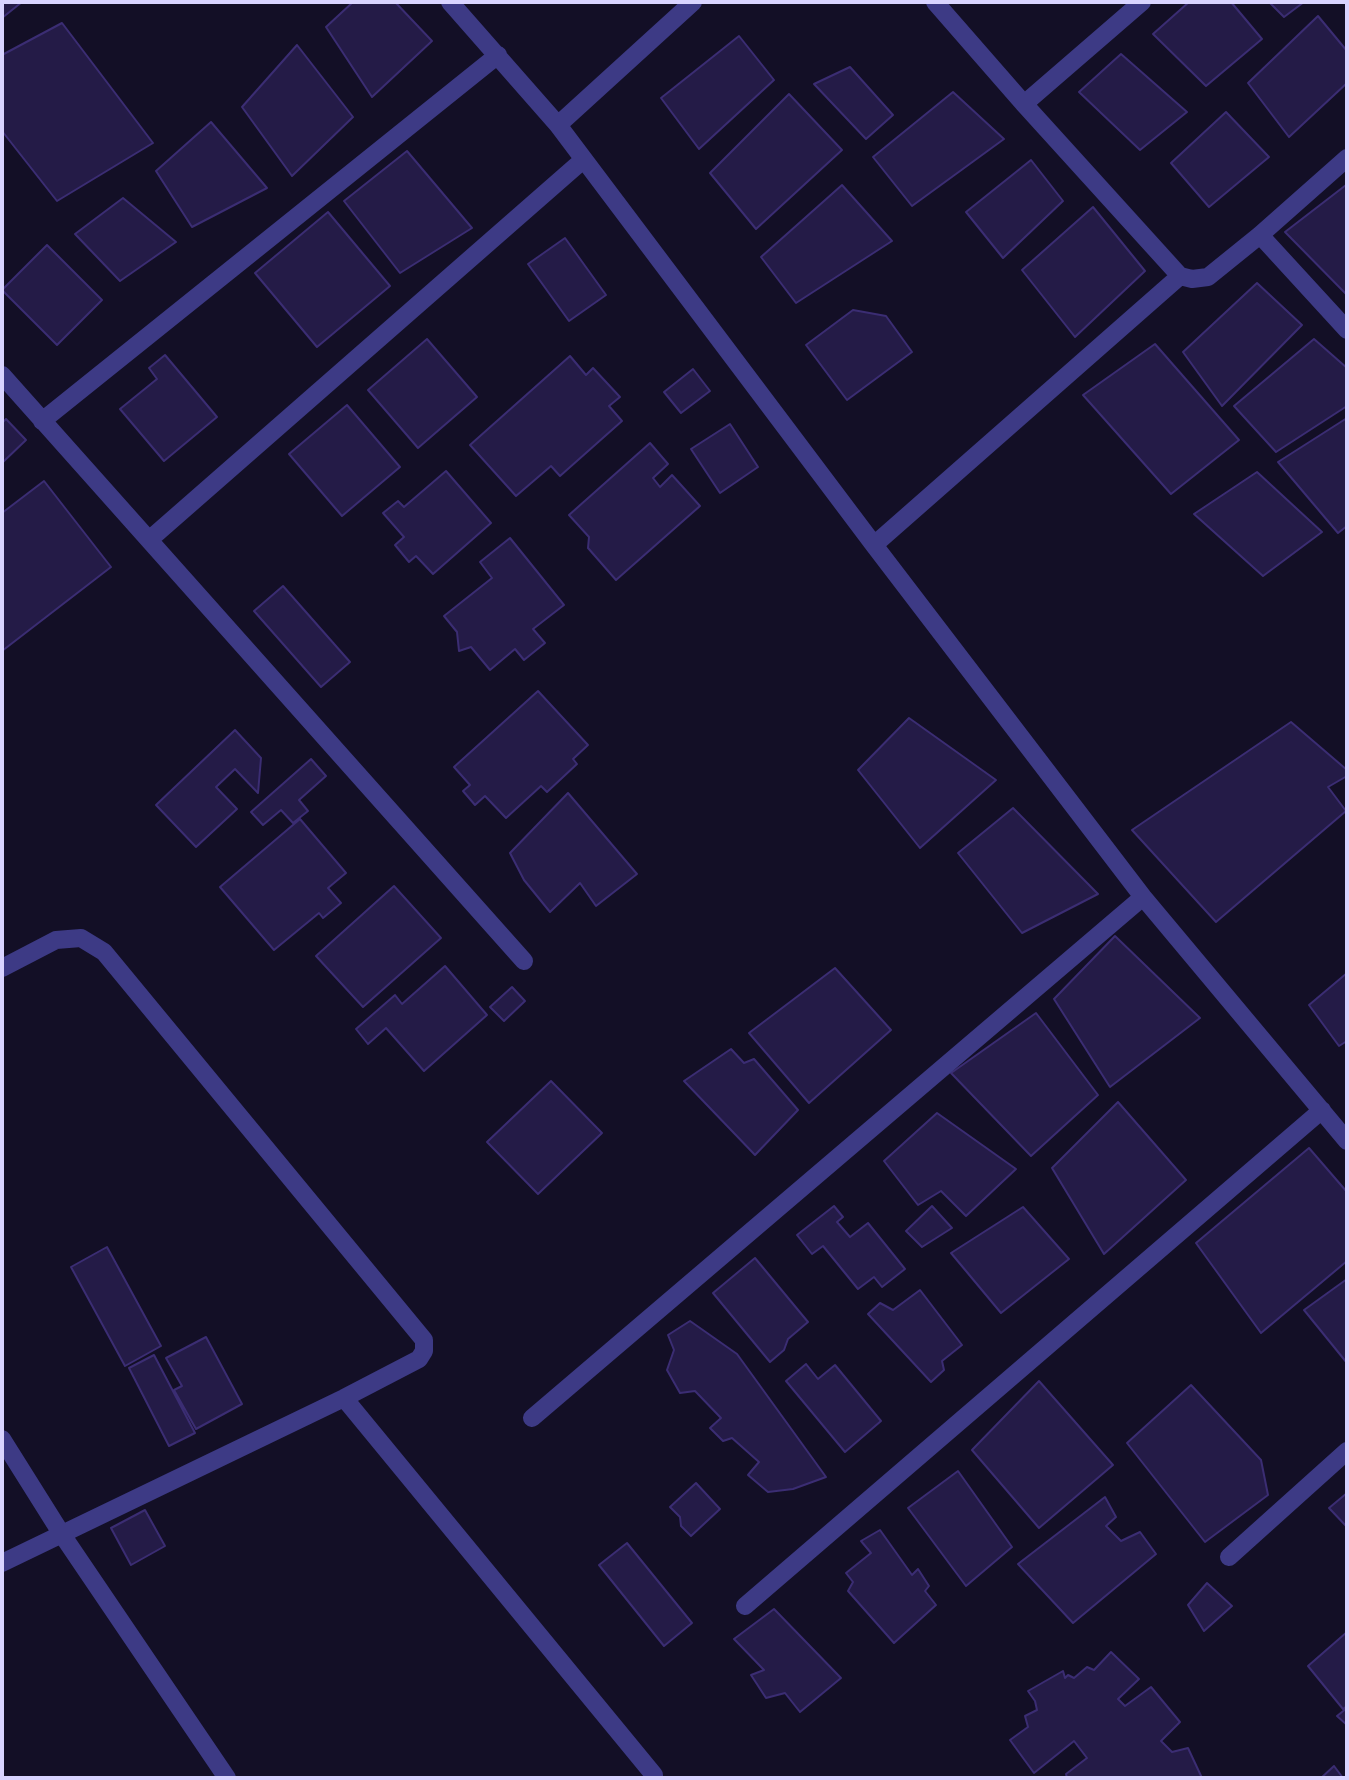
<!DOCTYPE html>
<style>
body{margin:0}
#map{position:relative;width:1349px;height:1780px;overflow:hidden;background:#130f26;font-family:"PT Sans Narrow",sans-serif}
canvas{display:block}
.frame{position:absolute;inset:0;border:4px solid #d9d4ff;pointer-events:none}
</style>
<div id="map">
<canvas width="1349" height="1780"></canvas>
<div class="frame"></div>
</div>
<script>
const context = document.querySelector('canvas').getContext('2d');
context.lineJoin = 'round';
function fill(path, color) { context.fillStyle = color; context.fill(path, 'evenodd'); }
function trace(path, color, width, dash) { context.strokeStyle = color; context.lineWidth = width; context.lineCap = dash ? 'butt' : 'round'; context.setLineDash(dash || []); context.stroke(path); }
const building = new Path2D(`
 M2,2H22L2,18Z
 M353,2H395L432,41L372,97L326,27Z
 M1189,2H1231L1262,39L1206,86L1153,34Z
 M1269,2H1304L1284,17Z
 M1318,16L1347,51V83L1289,137L1248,83Z
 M62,23L153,143L57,201L2,131V55Z
 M739,36L774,80L699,149L661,98Z
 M297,45L353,117L292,176L242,107Z
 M1121,54L1187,112L1140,150L1079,92Z
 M850,67L893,115L866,139L814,84Z
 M953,92L1004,139L912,206L873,157Z
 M789,94L842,150L756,229L710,173Z
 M1226,112L1269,157L1209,207L1171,163Z
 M211,122L267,188L192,227L156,171Z
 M407,151L472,228L400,273L344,201Z
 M1031,160L1063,201L1003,258L966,212Z
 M842,185L892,241L796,303L761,257Z
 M1346,185L1347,186V295L1285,232Z
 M123,198L176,242L120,281L75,234Z
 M1093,207L1145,271L1075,337L1022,270Z
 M328,212L390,286L317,347L255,273Z
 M565,238L606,295L569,321L528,264Z
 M47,245L102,300L57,345L2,290Z
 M1257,283L1302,325L1222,406L1183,352Z
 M853,310L886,316L912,352L847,400L806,345Z
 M427,339L477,397L418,448L368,390Z
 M1314,339L1347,368V406L1276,452L1234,406Z
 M1155,344L1239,440L1171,494L1083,395Z
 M165,355L217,417L164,461L120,409L157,379L149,368Z
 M570,356L586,375L593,368L620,397L609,406L622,421L560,476L551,466L516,496L470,445Z
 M693,369L710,391L681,413L664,392Z
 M347,405L400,467L342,516L289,454Z
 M1347,418V526L1338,533L1278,462Z
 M6,419L26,440L2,463V423Z
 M730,424L758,467L720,493L691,449Z
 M650,443L668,464L653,478L660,487L672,475L700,506L616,580L588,548L589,537L569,515Z
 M446,471L491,523L433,574L416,556L409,562L395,545L404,537L383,513L398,501L404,507Z
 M1257,472L1322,532L1263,576L1194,514Z
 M44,481L111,567L2,651V513Z
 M510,538L564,605L533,629L545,643L524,660L515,649L490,670L471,647L459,651L457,632L444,616L492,578L480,562Z
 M283,586L350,662L321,687L254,611Z
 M538,691L588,745L573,759L577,764L547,792L541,786L506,818L485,796L475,805L463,791L470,785L454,767Z
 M909,718L996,780L920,848L858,770Z
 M1291,722L1347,770V776L1328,787L1346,811L1216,922L1132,830Z
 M235,730L261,758L258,793L235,769L216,787L237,809L196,847L156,805Z
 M311,759L326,776L299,800L308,811L293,823L281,810L263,825L251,812Z
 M568,793L637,874L596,906L580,883L550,912L524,880L510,853Z
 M1013,808L1098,894L1022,933L958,853Z
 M300,819L346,873L328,888L341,903L323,918L319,913L274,950L220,887Z
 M394,886L441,938L363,1007L316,956Z
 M1115,936L1200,1018L1110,1087L1054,999Z
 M445,966L487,1015L424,1071L386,1028L368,1044L356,1029L395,995L402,1004Z
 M835,968L891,1030L809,1103L749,1033Z
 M1347,973V1041L1339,1046L1309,1005Z
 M512,987L525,1001L504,1021L490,1007Z
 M1036,1013L1098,1095L1031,1156L951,1073Z
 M731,1049L744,1063L754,1059L798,1110L755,1155L684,1081Z
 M551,1081L602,1133L538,1194L487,1142Z
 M1118,1102L1186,1180L1104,1254L1052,1168Z
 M937,1113L1016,1169L966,1216L941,1191L918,1205L884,1161Z
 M1309,1148L1347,1192V1261L1261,1333L1196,1243Z
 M834,1206L843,1217L837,1222L850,1237L868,1223L905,1269L882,1287L874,1277L858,1289L823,1246L812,1254L797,1235Z
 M932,1206L952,1228L922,1247L906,1231Z
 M1023,1207L1069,1259L1001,1313L951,1253Z
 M107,1247L161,1346L125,1366L71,1267Z
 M755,1258L808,1322L788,1339L784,1350L770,1362L713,1293Z
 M1347,1279V1363L1304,1310Z
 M920,1290L962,1345L942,1361L944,1370L931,1382L868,1314L880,1303L893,1310Z
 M690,1321L737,1354L826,1477L793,1489L768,1492L748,1475L759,1462L732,1438L723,1441L710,1428L721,1418L695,1391L680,1393L667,1370L674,1350L668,1335Z
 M206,1337L242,1404L196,1429L174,1390L182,1386L166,1358Z
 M154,1355L195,1433L169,1446L129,1368Z
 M806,1364L818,1379L835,1365L881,1421L845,1452L786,1381Z
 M1039,1381L1113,1465L1039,1528L972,1450Z
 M1191,1385L1261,1460L1268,1495L1205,1542L1127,1443Z
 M958,1471L1012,1547L966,1586L908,1508Z
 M696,1483L720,1509L691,1536L681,1526L680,1517L670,1507Z
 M1347,1493V1527L1329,1508Z
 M1105,1497L1116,1517L1106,1526L1121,1541L1140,1532L1156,1554L1073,1623L1018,1564Z
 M145,1510L165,1546L131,1565L111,1528Z
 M880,1530L912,1575L918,1569L929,1586L925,1591L936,1605L894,1643L848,1591L853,1582L846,1573L871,1553L861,1541Z
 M627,1543L692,1623L664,1646L599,1565Z
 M1207,1583L1232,1606L1204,1631L1188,1605Z
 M774,1609L841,1678L800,1712L785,1693L766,1698L751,1675L764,1670L734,1639Z
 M1347,1632V1706L1343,1709L1308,1666Z
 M1111,1652L1139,1679L1118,1699L1125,1706L1151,1687L1180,1722L1161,1741L1172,1752L1188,1748L1202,1778H1067L1066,1774L1087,1758L1074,1741L1034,1773L1010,1740L1028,1727L1025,1716L1037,1710L1035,1701L1028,1691L1063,1671L1065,1678L1068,1675L1074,1678L1087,1667L1094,1670Z
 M1347,1708V1725L1337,1716Z
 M1334,1766L1343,1778H1321Z`);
const street = new Path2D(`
 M450,2L558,125L874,545L1143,897L1347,1141
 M935,2L1024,104L1180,276L1192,279L1208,277L1260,235L1347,158
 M1024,104L1142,2
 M558,125L693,2
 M1260,235L1347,330
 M2,375L524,961
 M42,421L498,55
 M149,540L583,160
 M874,545L1180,276
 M2,968L56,940L81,938L104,952L424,1340V1351L419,1359L344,1398L2,1563
 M344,1398L654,1775V1778
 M532,1418L1143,897
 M2,1439L61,1533L227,1778
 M1229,1557L1347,1451
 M745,1606L1322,1110`);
fill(building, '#241b47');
trace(building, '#3b2d73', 2);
trace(street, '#3d3a85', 18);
</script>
